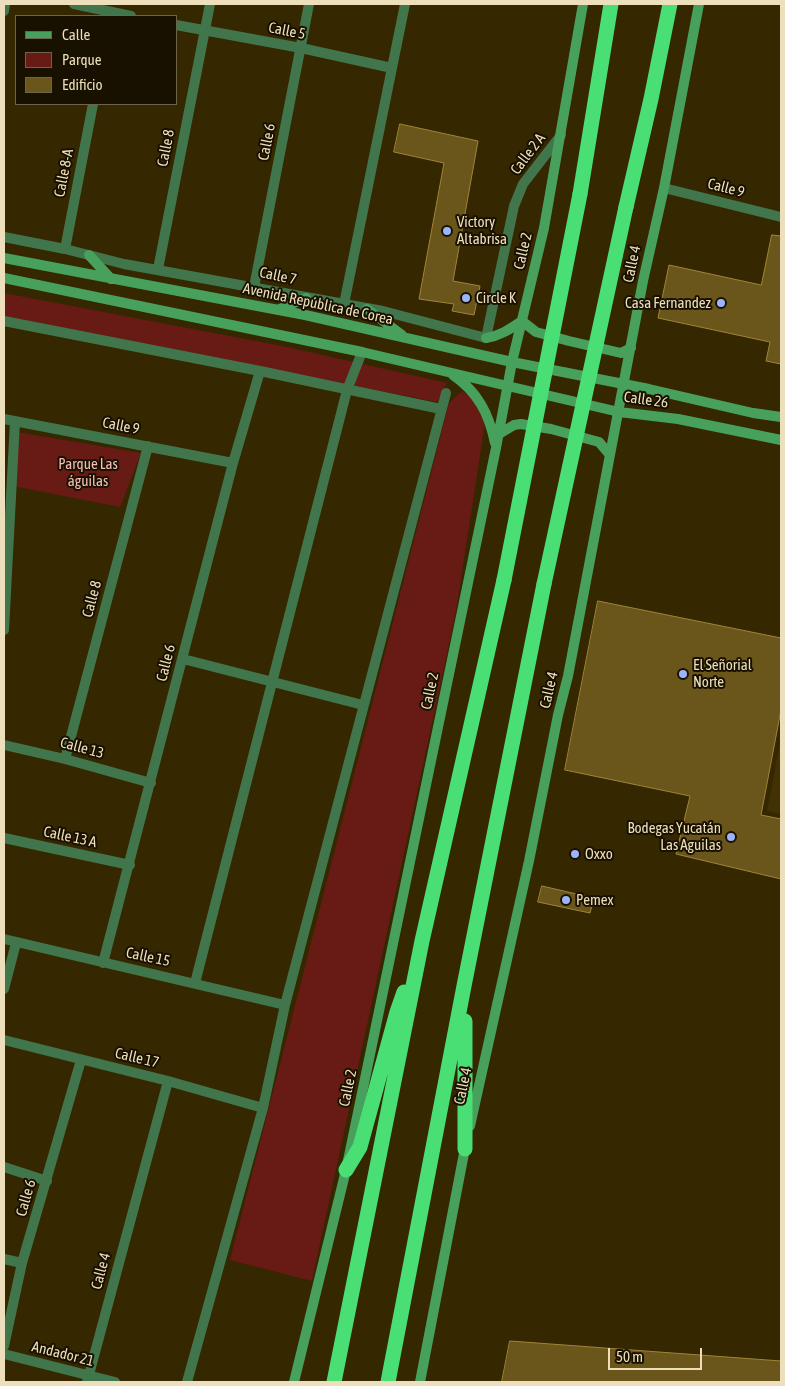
<!DOCTYPE html>
<meta charset="utf-8">
<style>
body{margin:0}
#map{position:relative;width:785px;height:1386px;overflow:hidden;background:#352700;font-family:"Asap Condensed",sans-serif}
canvas{display:block}
.frame{position:absolute;inset:0;border:5px solid #eddfbb;pointer-events:none}
.legend{position:absolute;left:15px;top:15px;width:162px;height:90px;box-sizing:border-box;background:#191100;border:1px solid #6e634b;margin:0;padding:6px 9px;list-style:none;font-size:15px;color:#eddfbb}
.legend li{display:flex;align-items:center;gap:10px;height:25px}
.legend b{width:25px;border:1px solid #6e634b}
.scale{position:absolute;left:608px;top:1348px;width:94px;height:22px;box-sizing:border-box;border:2px solid #eddfbb;border-top:0;padding-left:6px;font-size:15px;line-height:18px;white-space:nowrap;color:#eddfbb;-webkit-text-stroke:4px #191100;paint-order:stroke}
</style>
<div id="map">
<canvas width="785" height="1386"></canvas>
<div class="frame"></div>
<ul class="legend">
<li><b style="height:6px;background:#47a15d"></b>Calle</li>
<li><b style="height:14px;background:#681b14"></b>Parque</li>
<li><b style="height:14px;background:#6a561a"></b>Edificio</li>
</ul>
<div class="scale">50 m</div>
</div>
<script>
const context = document.querySelector('canvas').getContext('2d');
context.lineJoin = 'round';
function fill(path, color) { context.fillStyle = color; context.fill(path, 'evenodd'); }
function trace(path, color, width, dash) { context.strokeStyle = color; context.lineWidth = width; context.lineCap = dash ? 'butt' : 'round'; context.setLineDash(dash || []); context.stroke(path); }
function drawText(font, color, halo, rows, align = 'center') {
  context.font = font + ' "Asap Condensed",sans-serif'; context.lineWidth = 4; context.setLineDash([]); context.textBaseline = 'middle'; context.strokeStyle = halo; context.fillStyle = color; for (const [text, x, y, turn = 0] of rows) {
    context.save(); context.translate(x, y); context.rotate((+turn || 0) * Math.PI / 180); context.textAlign = isNaN(turn) ? turn : align; if (halo) context.strokeText(text, 0, 0); context.fillText(text, 0, 0); context.restore();
  }
}
const built = new Path2D(`
 M781,737V814L767,811Z`);
const green = new Path2D(`
 M4,293L287,347L447,383L437,402L4,316Z
 M462,391L477,401L486,416L456,611L312,1281L230,1260L449,403Z
 M17,432L141,453L120,507L13,486Z`);
const building = new Path2D(`
 M400,124L478,141L453,281L480,286L474,315L452,311L454,304L419,299L444,163L394,152Z
 M772,235L781,236V364L766,361L770,342L658,318L669,265L761,285Z
 M598,601L781,638V710L761,815L781,819V879L676,854L690,796L565,770Z
 M542,886L594,898L590,913L538,902Z
 M510,1341L781,1361V1382H502Z`);
const street = new Path2D(`
 M74,4L131,16
 M4,11L5,4
 M176,25L301,48L392,68
 M664,188L781,217
 M4,237L65,249L124,264L383,311L486,338L514,206L523,184L561,135
 M65,249L93,104
 M158,269L210,4
 M254,287L309,4
 M344,304L405,4
 M4,321L260,371L441,409
 M4,419L233,463
 M4,630L15,421
 M183,659L363,705
 M4,745L65,759L151,783
 M65,759L148,446
 M4,838L130,865
 M4,939L285,1005
 M103,963L233,463L260,371
 M195,983L347,390L362,352
 M4,989L16,943
 M4,1040L168,1081L263,1108
 M4,1167L47,1181
 M4,1259L22,1263
 M4,1346L22,1263L81,1060
 M4,1354L115,1382
 M87,1382L168,1081
 M187,1382L263,1108L285,1005L446,393`);
const secondary = new Path2D(`
 M89,255L111,279
 M4,258L305,315L512,362L649,389L753,413L781,417
 M4,278L362,352L619,412L678,419L781,440
 M367,309L402,335
 M277,310L306,298
 M486,338C500,336 510,329 522,321L536,332L569,341L621,353L631,348
 M453,375C478,392 489,414 495,443
 M499,434L514,425L521,424L551,429L599,442L610,455
 M470,1126L529,861L558,715L568,676L643,281L664,188L699,4
 M294,1382L346,1170L496,448L512,362L544,228L583,4
 M420,1382L466,1143`);
const highway = new Path2D(`
 M580,194L611,4
 M626,207L651,99L670,4
 M465,1021V1149
 M346,1170L360,1147L397,1012L404,992
 M334,1382L422,941L504,580
 M388,1382L464,986L544,584`);
const highwayBridge = new Path2D(`
 M504,580L580,194
 M544,584L626,207`);
const markers = [
 [447,231,5,"#9bb4fd"],
 [466,298,5,"#9bb4fd"],
 [721,303,5,"#9bb4fd"],
 [683,674,5,"#9bb4fd"],
 [731,837,5,"#9bb4fd"],
 [575,854,5,"#9bb4fd"],
 [566,900,5,"#9bb4fd"]
];
const streetNames = [
 ["Calle 5",287,31,11],
 ["Calle 6",267,142,-79],
 ["Calle 8",166,148,-79],
 ["Calle 2 A",528,154,-53],
 ["Calle 8-A",64,173,-79],
 ["Calle 9",726,188,14],
 ["Calle 2",523,251,-77],
 ["Calle 4",632,264,-78],
 ["Calle 7",278,276,12],
 ["Avenida República de Corea",318,304,12],
 ["Calle 26",646,400,8],
 ["Calle 9",121,426,11],
 ["Calle 8",92,599,-75],
 ["Calle 6",166,663,-76],
 ["Calle 4",549,690,-77],
 ["Calle 2",430,691,-78],
 ["Calle 13",82,748,15],
 ["Calle 13 A",70,837,12],
 ["Calle 15",148,957,12],
 ["Calle 17",137,1058,13],
 ["Calle 4",463,1086,-78],
 ["Calle 2",348,1088,-78],
 ["Calle 6",26,1198,-74],
 ["Calle 4",101,1271,-75],
 ["Andador 21",63,1354,14]
];
const poiNames = [
 ["Victory",457,222],
 ["Altabrisa",457,239],
 ["Circle K",476,298],
 ["Casa Fernandez",711,303,"right"],
 ["El Señorial",693,665],
 ["Norte",693,682],
 ["Bodegas Yucatán",721,828,"right"],
 ["Las Aguilas",721,845,"right"],
 ["Oxxo",585,854],
 ["Pemex",576,900]
];
const parkNames = [
 ["Parque Las",88,464],
 ["águilas",88,481]
];
fill(built, '#413104');
fill(green, '#681b14');
fill(building, '#6a561a');
trace(building, '#a08439', 1);
trace(street, '#41764c', 10);
trace(secondary, '#47a15d', 10);
trace(highway, '#49df75', 15);
trace(highwayBridge, '#49df75', 15);
for (const [x, y, r, color] of markers) { const dot = new Path2D(); dot.arc(x, y, r, 0, 2 * Math.PI); context.fillStyle = color; context.fill(dot); trace(dot, '#191100', 2); }
drawText('15px', '#eddfbb', '#191100', streetNames);
drawText('15px', '#eddfbb', '#191100', poiNames, 'left');
drawText('15px', '#f6beb5', '#191100', parkNames);
</script>
